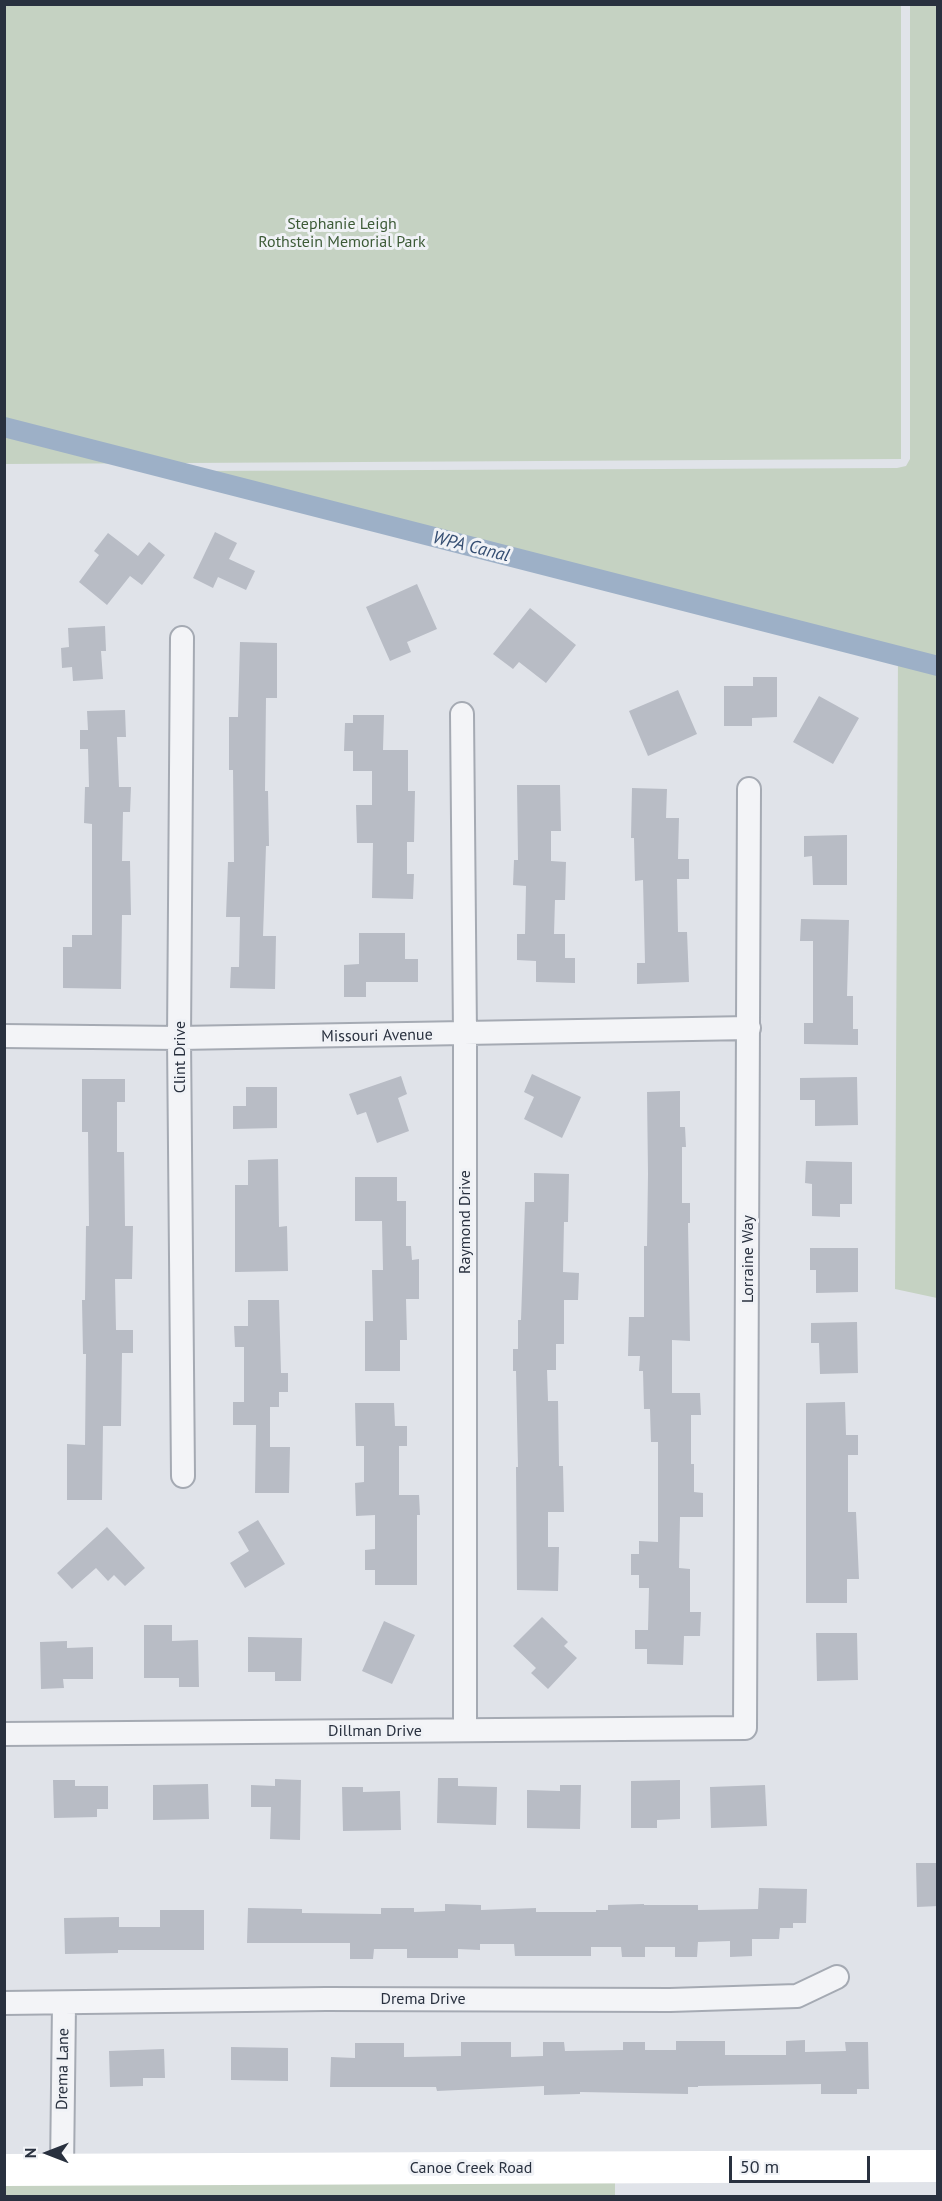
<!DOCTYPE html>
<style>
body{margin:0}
#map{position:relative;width:942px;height:2201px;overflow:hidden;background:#e0e3e9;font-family:"PT Sans",sans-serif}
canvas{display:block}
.frame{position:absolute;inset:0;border:6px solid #29313f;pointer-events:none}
.north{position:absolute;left:18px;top:2123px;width:60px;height:60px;-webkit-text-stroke:4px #f0f2f6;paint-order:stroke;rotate:270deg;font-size:16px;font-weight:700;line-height:24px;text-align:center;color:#29313f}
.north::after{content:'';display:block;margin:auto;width:21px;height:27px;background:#29313f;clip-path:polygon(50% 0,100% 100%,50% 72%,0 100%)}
.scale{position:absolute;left:729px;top:2156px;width:141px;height:27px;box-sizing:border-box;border:3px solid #29313f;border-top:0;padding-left:8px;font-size:18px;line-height:21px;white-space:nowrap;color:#29313f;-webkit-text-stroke:4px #f0f2f6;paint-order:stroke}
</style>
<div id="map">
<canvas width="942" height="2201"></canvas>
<div class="frame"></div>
<div class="north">N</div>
<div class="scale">50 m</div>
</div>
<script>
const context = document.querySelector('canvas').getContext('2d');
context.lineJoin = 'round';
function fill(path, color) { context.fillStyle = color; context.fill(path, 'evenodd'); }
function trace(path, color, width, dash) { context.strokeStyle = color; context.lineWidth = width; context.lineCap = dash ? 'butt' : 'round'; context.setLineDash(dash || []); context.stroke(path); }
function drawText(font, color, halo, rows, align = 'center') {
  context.font = font + ' "PT Sans",sans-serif'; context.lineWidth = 6; context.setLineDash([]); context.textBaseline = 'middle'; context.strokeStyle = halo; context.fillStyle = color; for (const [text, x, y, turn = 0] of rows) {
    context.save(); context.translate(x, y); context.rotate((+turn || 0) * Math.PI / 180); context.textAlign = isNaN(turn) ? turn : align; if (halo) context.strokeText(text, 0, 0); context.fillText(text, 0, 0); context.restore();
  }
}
const green = new Path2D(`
 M4,5H901V459L5,464Z
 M910,5H938L937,1298L895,1289L898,653L194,471L897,468L906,466L910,459Z
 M615,2178V2196H5V2179Z`);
const canal = new Path2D(`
 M4,427L938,666`);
const building = new Path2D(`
 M215,532L237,543L229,559L255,571L246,590L218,577L213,588L193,578Z
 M108,533L138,556L149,542L165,555L142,585L130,576L107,605L79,582L99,555L94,551Z
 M417,584L437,629L407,642L411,652L390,661L366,607Z
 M530,608L576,645L546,683L519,662L513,669L493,654Z
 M105,626L106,651H101L103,679L73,681L72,667L62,668L61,648L69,647L68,628Z
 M240,642L277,643V698H266L265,791H268L269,846H266L263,936H276L275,989L230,988L231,967H239L240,917H226L228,862H234L233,770H229V717H238Z
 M753,677H777V717L752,718V726H724V686H753Z
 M678,690L697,734L648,756L629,711Z
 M819,696L859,718L833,764L793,742Z
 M125,710L126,737H117L119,787H131L130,812H123L122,861H130L131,915H122L121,989L63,988V947H72V935H92V824L84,823L85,787H89L88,749H80V730H88L87,711Z
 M353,715H384L383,750H408V791H415L414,842H407V874H414L413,899L372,898L373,843H357L356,805H372V771H353V751H344L345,723H353Z
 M517,785H560L561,831H551V861L566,862L565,900H555L554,934H565V958H575V983L536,982V961L517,960V934H525L526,886L513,885L514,860H518Z
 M632,788L667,789L666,818H679L678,859H689V879H677L678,932H687L689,982L637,984V963H645L643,880L635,881L634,838H631Z
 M847,835V885H813L812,856L804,857V836Z
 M801,919L849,920L847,996H853V1029H858V1045L804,1044V1023H813V941H800Z
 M359,933H405V959H418V982H366V997H344V965L359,964Z
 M532,1074L581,1097L562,1138L524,1119L534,1097L524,1092Z
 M401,1076L407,1094L398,1098L409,1131L377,1143L366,1112L357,1115L349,1094Z
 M857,1077L858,1125L815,1126V1100H800V1078Z
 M82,1079H125V1102H117V1152H124L125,1226H133L132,1279H115L116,1330H133V1353H122L121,1426H103L102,1500H67V1444L85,1445L86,1354H83L82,1300H85L86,1226H89L88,1132H82Z
 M246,1087H277V1128L233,1129V1106H246Z
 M680,1091V1127H685L686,1147H682V1203H690V1223H688L690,1341L672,1340V1393H700L701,1415H691V1464H694V1492L703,1493V1517H680L679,1568L690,1569V1612H701L700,1636H684L683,1665L647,1664V1649H635V1630H648L649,1588H639V1575H631V1554H639V1541L658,1542V1442H651L650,1409H644L643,1371H639L640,1356H628L629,1317H644V1246H647L648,1174L647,1092Z
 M278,1159L279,1227L287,1226L288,1271L235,1272V1185H248V1160Z
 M806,1161L852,1162V1204H840V1217L812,1216V1184L805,1183Z
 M534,1173L569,1174L568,1222H564L563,1272L579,1273L578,1300H564V1344H556V1370H547L548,1401H558L559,1466H563L564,1512H548V1547H559L558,1591L517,1590L516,1467H518L516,1371H513V1349H518V1320H521L525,1202H534Z
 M355,1177H397V1201H406V1246H411L412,1260L419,1259V1299H406L407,1340H400V1371H365V1321H373L372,1270H383L382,1221H355Z
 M810,1248H858V1292L816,1293V1270H810Z
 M248,1300H279L281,1373H288V1392H279V1407H270V1447H290L289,1493H255L256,1425H233V1402H244V1347H235L234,1326H248Z
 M857,1322L858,1373L820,1374L819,1343H811V1323Z
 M845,1402L846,1435H858V1455H848V1512H856L859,1579H847V1603H806V1403Z
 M355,1403H394L395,1426H407V1446H399V1495H419L420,1515H417V1585H375V1570H365V1550L375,1549V1515L356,1516L355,1483L364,1482V1446H356Z
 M258,1520L285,1564L245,1588L230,1563L249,1551L238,1532Z
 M107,1527L145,1568L125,1586L114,1575L108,1581L96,1568L72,1589L57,1573Z
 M542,1617L568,1642L564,1646L577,1658L548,1689L531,1673L536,1668L513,1646Z
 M384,1621L415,1635L392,1684L362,1671Z
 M144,1625H172V1641L198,1640L199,1687H179V1678H144Z
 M816,1633H857L858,1680L817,1681Z
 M248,1637L302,1638L301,1681H275V1672H248Z
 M67,1641V1648L93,1647V1679H63L64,1688L41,1689L40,1642Z
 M438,1778H458V1786L497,1787L496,1825L437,1823Z
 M275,1779L301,1780L300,1840L270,1839L271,1807H251V1785L275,1786Z
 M53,1780H75V1786H108V1809H97V1817L54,1818Z
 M680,1780V1819L657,1820V1828H631V1781Z
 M208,1784L209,1819L153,1820V1785Z
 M560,1785H581L580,1829L527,1828V1790L560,1791Z
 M765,1785L767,1826L711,1828L710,1787Z
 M342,1787H363V1792L400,1791L401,1830L343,1831Z
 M916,1863H938V1906L917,1907Z
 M759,1888L807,1889L806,1923H793V1928H780L779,1939H752V1956L730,1957V1941L698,1942L697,1957H675V1947H645V1957H622L621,1947H591V1956H515L514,1944H480V1950L458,1949V1958H407V1949H374L373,1959H350V1943H247L248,1908L302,1909V1913L381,1914V1908H414V1912L445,1911V1904L481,1905V1910L536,1908V1912H596V1910H608V1905L644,1904V1905H698V1910L758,1909Z
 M160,1910H204V1950H118V1953L65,1954L64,1918L119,1917V1927H160Z
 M805,2040V2052L846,2051L845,2042H868L869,2089H857V2094H821V2084L698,2086V2087H688V2094L580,2092V2094L544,2095V2086L437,2091L436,2087H330L331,2057L355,2058V2043H404V2057L461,2056V2042H511V2057L543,2056V2042H564L565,2051L623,2050V2042H645V2050H676V2041H725V2055H786V2041Z
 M231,2047L288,2048V2081L231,2080Z
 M164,2049L165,2078H143V2086L110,2087L109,2051Z`);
const minor = new Path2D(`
 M182,638L179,1038L183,1476
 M462,714L465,1034V1730
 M4,1036L179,1038L749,1028
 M4,1734L745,1728L749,789
 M4,2003L326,1999L670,2000L797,1996L837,1977
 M62,2170L64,2004`);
const secondary = new Path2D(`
 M4,2170L938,2166`);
const parkNames = [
 ["Stephanie Leigh",342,224],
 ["Rothstein Memorial Park",342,242]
];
const streetNames = [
 ["Missouri Avenue",377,1036,-1],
 ["Clint Drive",180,1057,-90],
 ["Raymond Drive",465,1222,-90],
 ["Lorraine Way",748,1259,-90],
 ["Dillman Drive",375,1731],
 ["Drema Drive",423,1999],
 ["Drema Lane",63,2069,-89],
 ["Canoe Creek Road",471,2168]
];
const waterNames = [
 ["WPA Canal",471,547,14]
];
fill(green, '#c5d2c2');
trace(canal, '#9db0c7', 20);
fill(building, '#b8bcc5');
trace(minor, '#a5aab3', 26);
trace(minor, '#f3f4f7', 22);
trace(secondary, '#fff', 32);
drawText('16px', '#3d5b37', '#f0f2f6', parkNames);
drawText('16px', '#29313f', '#f0f2f6', streetNames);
drawText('italic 18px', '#354e72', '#f0f2f6', waterNames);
</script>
